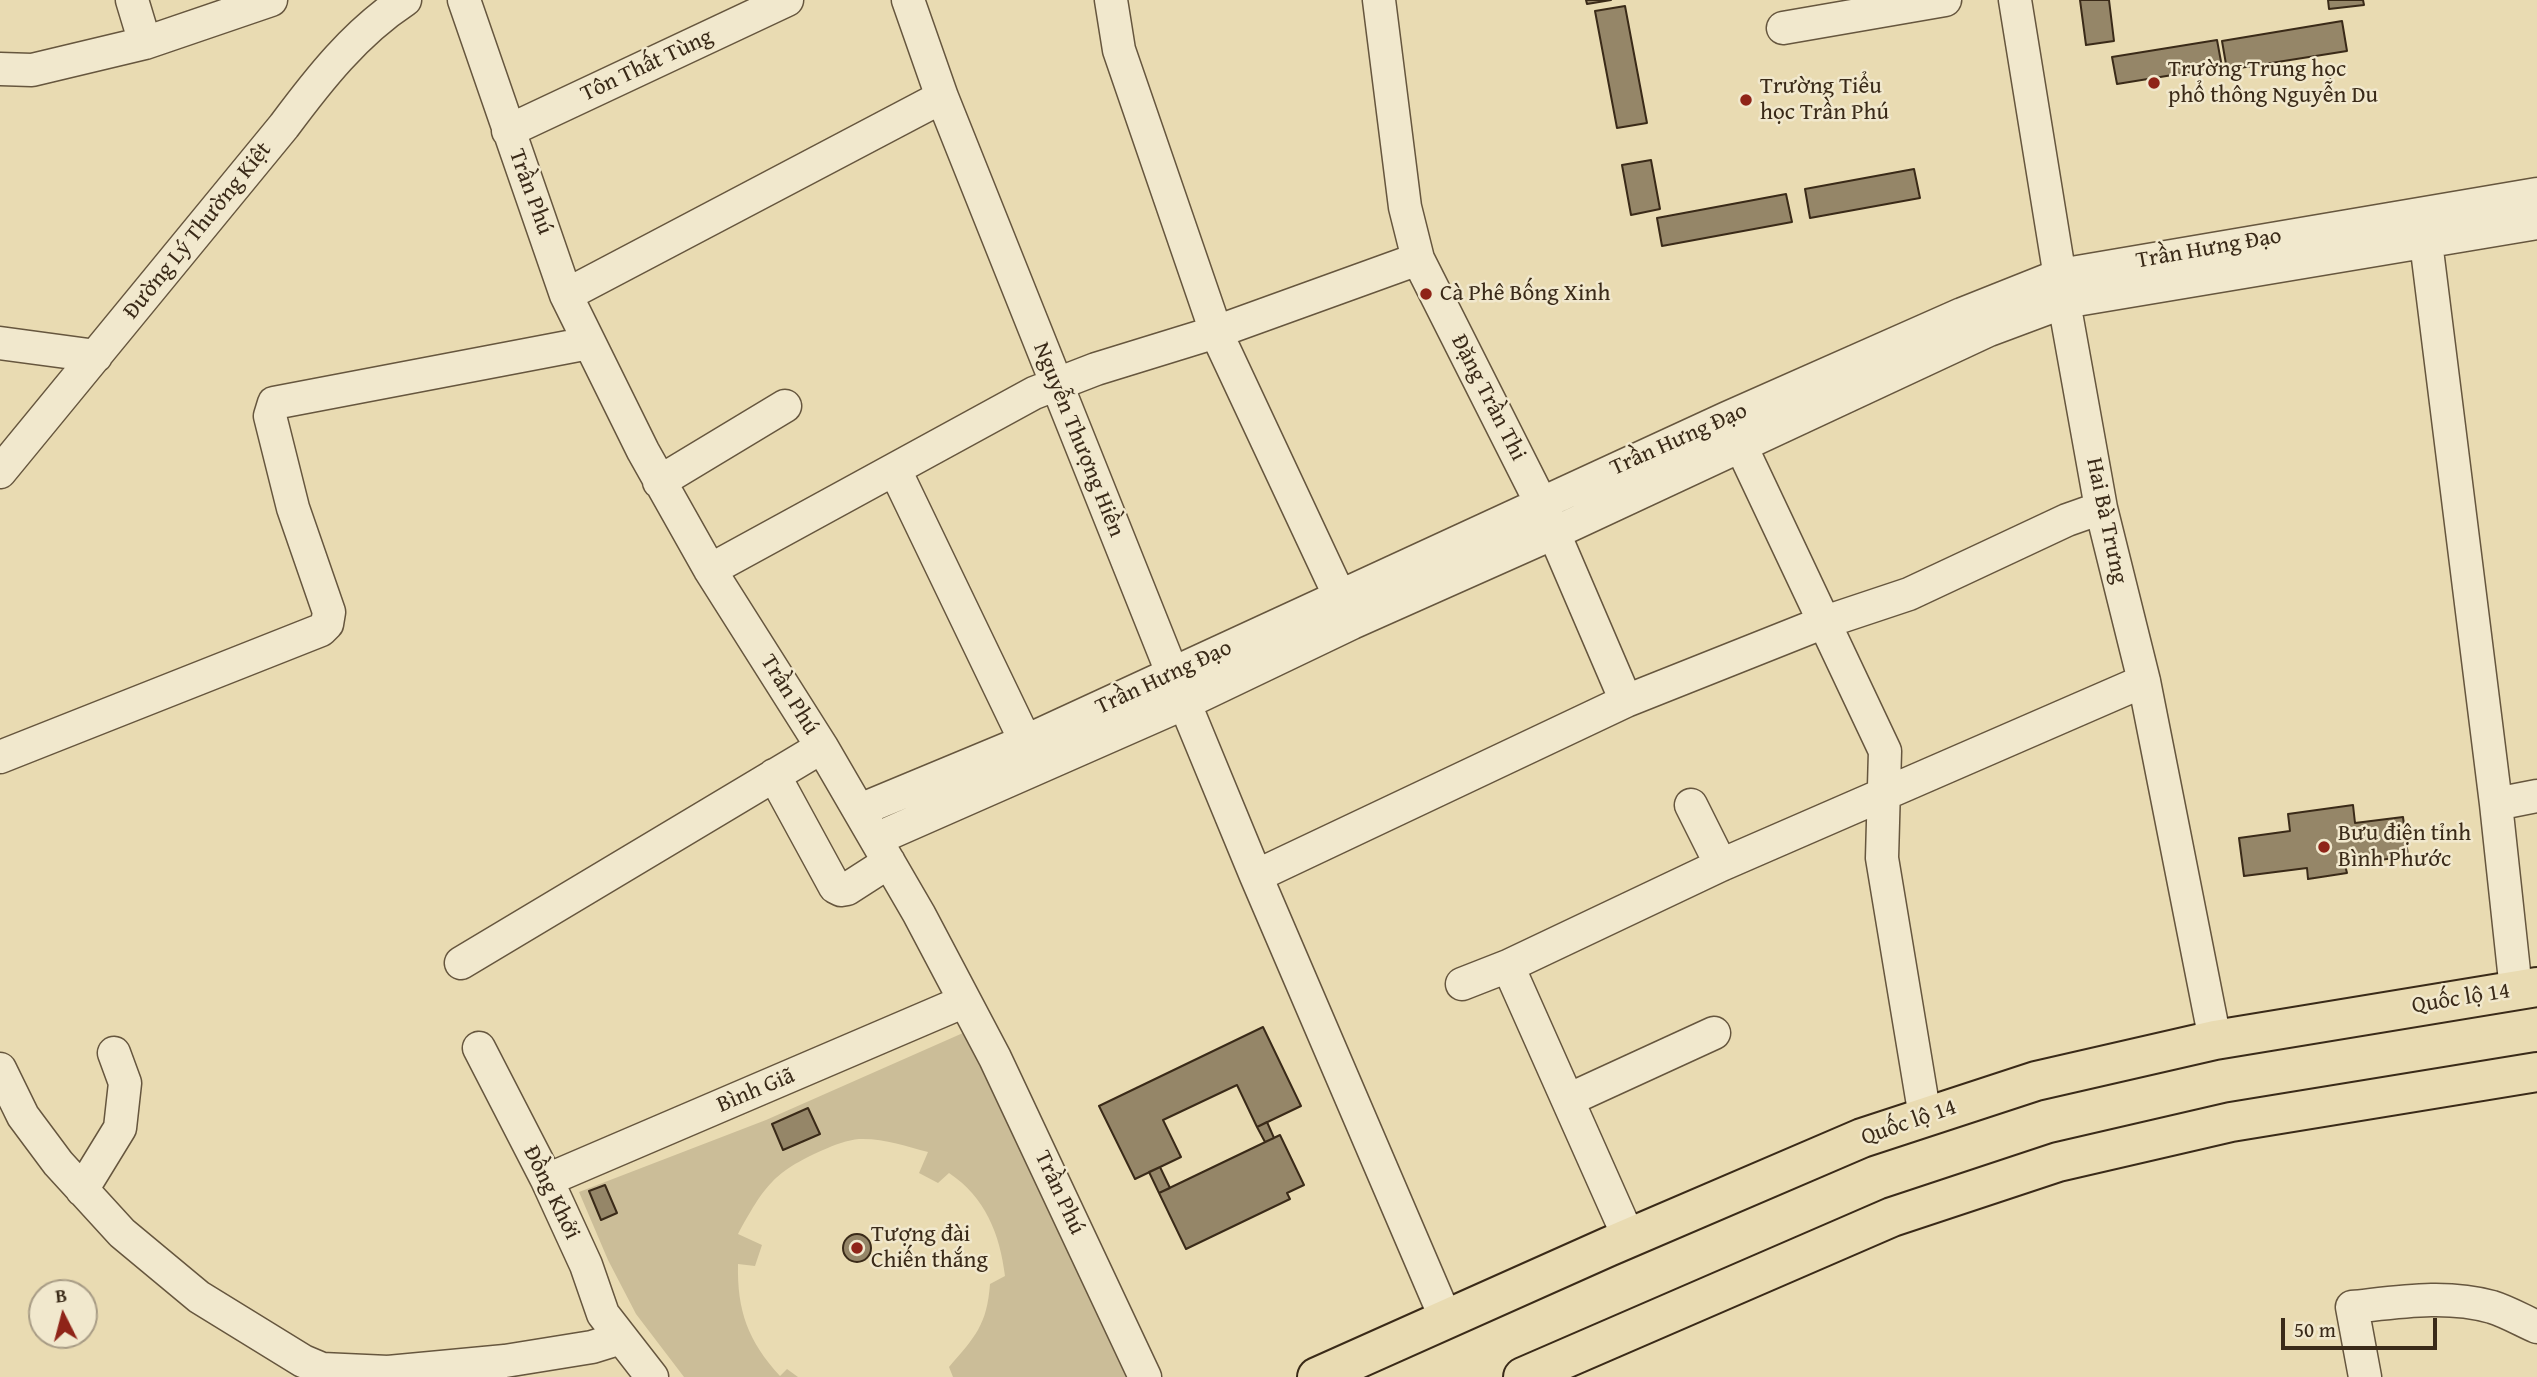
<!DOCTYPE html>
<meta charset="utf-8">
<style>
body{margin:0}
#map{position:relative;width:2537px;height:1377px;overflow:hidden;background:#e9dbb2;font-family:"Gentium Book Plus",serif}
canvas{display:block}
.north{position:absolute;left:28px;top:1279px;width:70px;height:70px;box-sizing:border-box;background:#f1e8cd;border:2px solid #a89c85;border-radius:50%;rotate:354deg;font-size:19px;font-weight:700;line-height:28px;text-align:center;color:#3a2a18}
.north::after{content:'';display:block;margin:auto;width:24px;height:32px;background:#8f2418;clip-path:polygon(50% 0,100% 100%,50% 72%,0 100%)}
.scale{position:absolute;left:2281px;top:1318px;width:156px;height:32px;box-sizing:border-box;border:4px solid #3a2a18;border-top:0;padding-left:9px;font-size:21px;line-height:24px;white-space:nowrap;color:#3a2a18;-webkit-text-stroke:5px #f1e8cd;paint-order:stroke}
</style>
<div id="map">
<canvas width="2537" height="1377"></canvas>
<div class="north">B</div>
<div class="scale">50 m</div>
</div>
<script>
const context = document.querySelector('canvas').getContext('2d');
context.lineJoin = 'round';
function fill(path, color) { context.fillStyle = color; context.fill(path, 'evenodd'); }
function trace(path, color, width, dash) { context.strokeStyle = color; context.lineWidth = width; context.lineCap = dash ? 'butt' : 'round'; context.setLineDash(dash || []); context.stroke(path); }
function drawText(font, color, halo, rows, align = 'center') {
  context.font = font + ' "Gentium Book Plus",serif'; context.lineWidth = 5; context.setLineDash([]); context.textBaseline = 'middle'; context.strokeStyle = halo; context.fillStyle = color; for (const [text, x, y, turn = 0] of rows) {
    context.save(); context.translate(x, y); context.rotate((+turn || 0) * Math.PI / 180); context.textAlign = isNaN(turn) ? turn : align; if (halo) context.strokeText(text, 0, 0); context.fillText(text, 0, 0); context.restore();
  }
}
const green = new Path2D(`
 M972,1029L1129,1377H953L949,1367C975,1337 987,1325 990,1284L1005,1276C1000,1234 985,1197 949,1173L938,1183L919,1173L928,1152C906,1146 883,1138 859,1139C848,1140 834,1145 823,1150C773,1172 764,1187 738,1234L762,1245L755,1266L738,1264C737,1311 748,1341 780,1376L787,1369L798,1377H684L636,1314L608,1260L579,1192L766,1120Z`);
const building = new Path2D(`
 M1586,0H1611L1587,4Z
 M2080,0H2109L2114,41L2086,45Z
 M2328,0H2363L2364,5L2329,9Z
 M1625,6L1647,123L1617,128L1595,11Z
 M2342,21L2347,51L2227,70L2222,41Z
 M2217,40L2222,67L2117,84L2112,57Z
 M1651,160L1660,209L1631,215L1622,165Z
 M1914,169L1920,198L1810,218L1805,189Z
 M1786,194L1792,222L1662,246L1657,218Z
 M2353,805L2355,823L2403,817L2408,856L2345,865L2347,873L2308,879L2307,868L2244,876L2239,838L2290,831L2288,814Z
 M1263,1027L1301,1106L1257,1127L1237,1085L1163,1120L1181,1157L1135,1179L1099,1106Z
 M808,1108L820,1134L783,1150L772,1124Z
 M1267,1122L1274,1138L1265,1142L1257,1127Z
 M1280,1135L1304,1185L1287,1193L1290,1199L1186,1249L1159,1193Z
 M1160,1167L1170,1188L1159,1193L1149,1172Z
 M605,1185L617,1213L601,1220L589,1191Z
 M843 1248a14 14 0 1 1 28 0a14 14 0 1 1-28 0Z`);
const minor = new Path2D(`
 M132,0L145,43
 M464,0L566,295L643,451L710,570L822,747L919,914L995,1058L1145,1377
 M908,0L942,97L1173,675L1256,876L1446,1319
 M1111,0L1119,50L1216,332L1348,614
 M1379,0L1405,207L1418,259L1541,503L1626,701
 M2015,0L2064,302L2101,508L2144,681L2215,1040
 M1783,28L1945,0
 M0,69L32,70L145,43L271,0
 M508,131L787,0
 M2423,218L2496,804L2516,990
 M566,295L942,97
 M0,343L96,356
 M1731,425L1885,751L1882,858L1925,1117
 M895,470L1034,759
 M0,472L284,126C319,79 355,33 405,0
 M659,482L785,406
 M710,570L1034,393L1096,369L1216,332L1418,259
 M0,757L321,630L327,624L329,612L293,508L270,416L274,403L589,343
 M774,775L835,887L841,890L847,889L889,862
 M2496,804L2537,796
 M1691,805L1721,865
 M860,810L1026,741L1727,418L1962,314L2060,275L2537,194
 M876,839L1185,703L1352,623L1554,533L1989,330L2064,302L2537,223
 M1256,876L1626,701L1822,623L1909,594L2067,520L2101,508
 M461,963L822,747
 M1508,966L1629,1238
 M1462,984L1508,966L1721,865L2144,681
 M479,1048L547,1180L586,1265L603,1314L652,1377
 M0,1069L23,1116L58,1163L122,1233L199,1297L303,1361L322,1369L388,1372L505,1361L592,1347L621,1338
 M1568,1100L1714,1033
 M547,1180L965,1001
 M82,1190L120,1128L125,1083L114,1053
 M2365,1377L2352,1307C2399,1302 2446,1294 2492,1307C2508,1312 2523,1321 2537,1327`);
const highway = new Path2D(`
 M1317,1377L1608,1247L1862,1138L2036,1081L2215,1040L2537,987
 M1523,1377L1892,1217L2058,1162L2231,1122L2537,1072`);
const markers = [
 [2154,83,7,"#8f2418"],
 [1746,100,7,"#8f2418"],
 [1426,294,7,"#8f2418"],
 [2324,847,7,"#8f2418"],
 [857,1248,7,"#8f2418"]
];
const streetNames = [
 ["Tôn Thất Tùng",647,66,-25],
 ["Trần Phú",530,192,70],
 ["Đường Lý Thường Kiệt",198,231,-51],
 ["Trần Hưng Đạo",2209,249,-10],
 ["Đặng Trần Thi",1488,398,63],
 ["Nguyễn Thượng Hiền",1078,440,68],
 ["Trần Hưng Đạo",1679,440,-24],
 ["Hai Bà Trưng",2106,521,78],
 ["Trần Hưng Đạo",1164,678,-25],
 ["Trần Phú",789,695,58],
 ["Quốc lộ 14",2461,999,-9],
 ["Bình Giã",756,1091,-23],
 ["Quốc lộ 14",1909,1123,-19],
 ["Đồng Khởi",551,1193,64],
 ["Trần Phú",1059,1193,65]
];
const poiNames = [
 ["Trường Trung học",2168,70],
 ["phổ thông Nguyễn Du",2168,96],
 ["Trường Tiểu",1760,87],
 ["học Trần Phú",1760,113],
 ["Cà Phê Bống Xinh",1440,294],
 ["Bưu điện tỉnh",2338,834],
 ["Bình Phước",2338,860],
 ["Tượng đài",871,1235],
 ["Chiến thắng",871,1261]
];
fill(green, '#cbbd98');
fill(building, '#958668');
trace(building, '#3a2a18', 2);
trace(minor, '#66563e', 35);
trace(highway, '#3a2a18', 42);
trace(minor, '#f1e8cd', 32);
trace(highway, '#e9dbb2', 38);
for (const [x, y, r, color] of markers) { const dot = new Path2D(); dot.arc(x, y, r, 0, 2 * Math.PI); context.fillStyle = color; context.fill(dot); trace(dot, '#f1e8cd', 2.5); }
drawText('23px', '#3a2a18', '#f1e8cd', streetNames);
drawText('23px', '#3a2a18', '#f1e8cd', poiNames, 'left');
</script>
